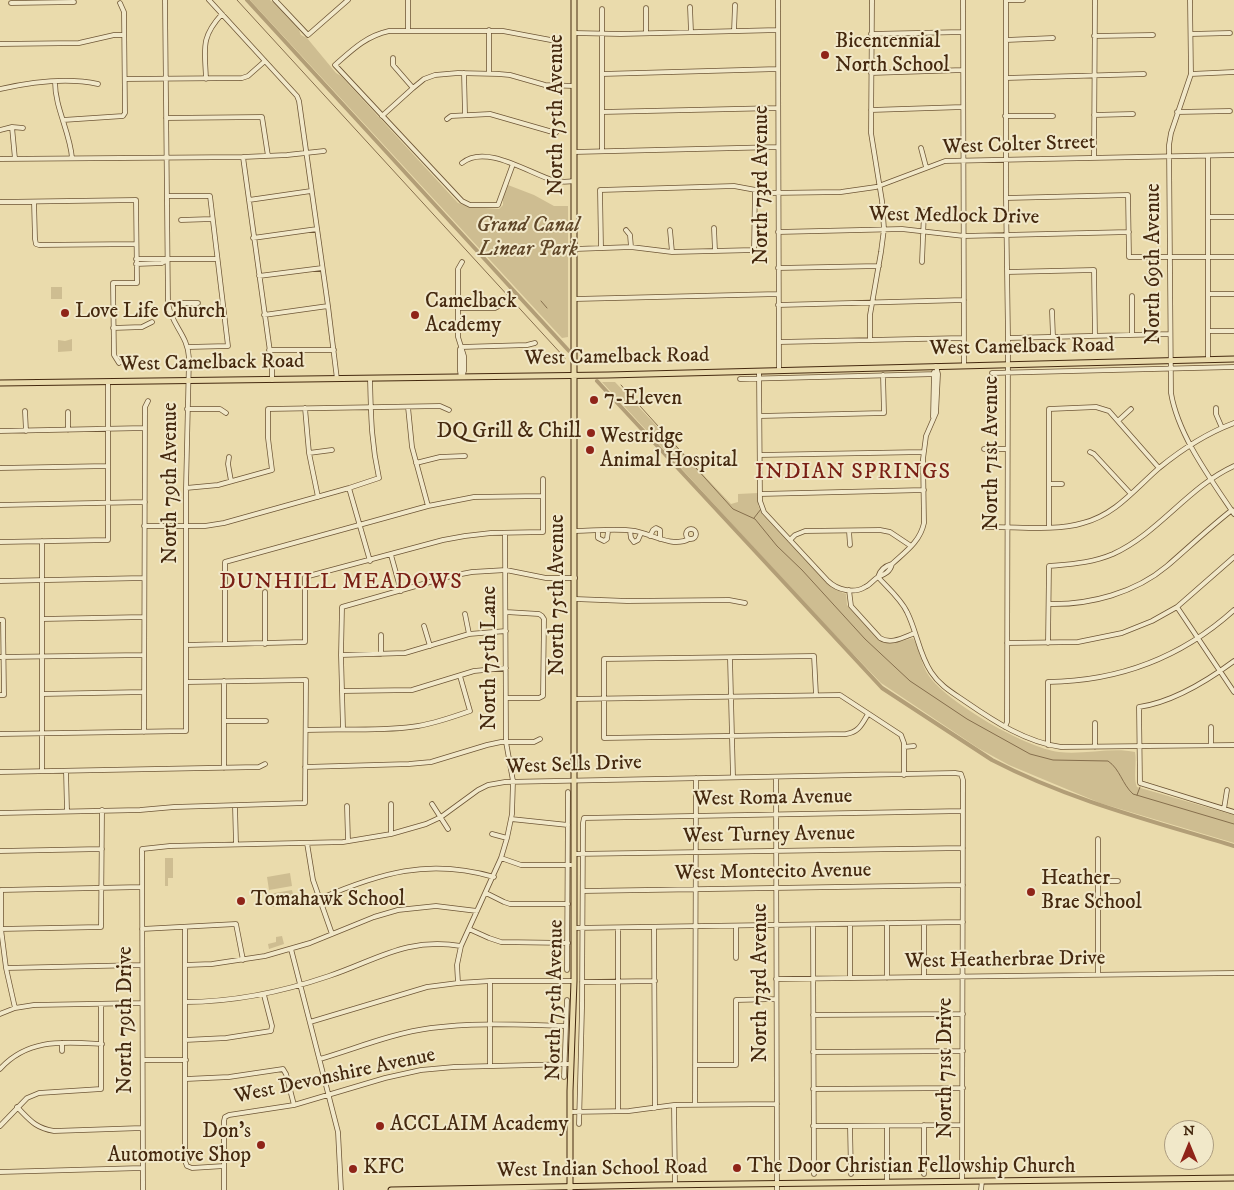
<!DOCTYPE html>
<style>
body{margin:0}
#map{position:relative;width:1234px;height:1190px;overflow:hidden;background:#eadbac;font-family:"IM FELL DW Pica",serif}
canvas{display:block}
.north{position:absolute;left:1164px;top:1120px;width:50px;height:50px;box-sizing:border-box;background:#f1e8c9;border:1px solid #ac9c7f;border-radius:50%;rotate:0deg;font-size:14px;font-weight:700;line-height:20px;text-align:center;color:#45290f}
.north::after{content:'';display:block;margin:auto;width:18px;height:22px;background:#8f2418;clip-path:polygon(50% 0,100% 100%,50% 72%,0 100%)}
</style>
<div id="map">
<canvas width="1234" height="1190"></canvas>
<div class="north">N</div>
</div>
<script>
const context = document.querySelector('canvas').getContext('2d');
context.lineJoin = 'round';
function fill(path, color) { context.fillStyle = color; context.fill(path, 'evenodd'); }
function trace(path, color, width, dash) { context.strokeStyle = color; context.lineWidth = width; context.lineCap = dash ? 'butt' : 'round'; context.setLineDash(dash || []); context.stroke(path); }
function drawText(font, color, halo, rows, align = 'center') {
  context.font = font + ' "IM FELL DW Pica",serif'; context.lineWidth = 4; context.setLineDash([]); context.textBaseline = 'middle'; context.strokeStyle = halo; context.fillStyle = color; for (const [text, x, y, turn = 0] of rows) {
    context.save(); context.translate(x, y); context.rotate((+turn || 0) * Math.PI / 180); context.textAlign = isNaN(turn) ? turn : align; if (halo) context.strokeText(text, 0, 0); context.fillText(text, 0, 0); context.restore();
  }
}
const green = new Path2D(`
 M250,0H270L274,3L299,30L301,35L307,38L336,73L341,76L458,203L471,207L499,209L503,205V197L508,185L534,195L554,206H568V337L562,338Z
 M51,287H62V299H51Z
 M72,339V351L58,352V340L65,341Z
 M602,382H615L731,504L738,502V494L758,493V505L762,514L825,581L834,589L846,594L847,605L850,609L878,639L884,643H894L913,638C920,650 921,665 929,676C948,703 1026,748 1059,752C1084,755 1112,747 1135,752C1137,761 1133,779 1137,787L1234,815V843L1100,803L1009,765L978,748L881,683L812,611Z
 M165,858H173V878H168V886H165Z
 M290,873L292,886L269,890L267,877Z
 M292,890L295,902L272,907L269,894Z
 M282,936L284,944L269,949L268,944L276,942V937Z`);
const stream = new Path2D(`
 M237,0L565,358
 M541,301L547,308
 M621,385L733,509L755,519L777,546L802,570L865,639L910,681L967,719L1030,754L1053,760L1108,761C1120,769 1122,784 1133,794L1234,824
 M754,518L761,509
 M1137,795L1140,787`);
const canal = new Path2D(`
 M247,0L569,351
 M597,381L882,688L992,760C1069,800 1152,821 1234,846`);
const minor = new Path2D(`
 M209,0L297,96L299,101L328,306L337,379
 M275,0L308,35L348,0
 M778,0L779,370
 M963,0L964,366
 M1006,0H1023
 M1190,0L1191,74L1171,133L1169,145L1171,393C1178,435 1210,478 1234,514
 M11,3L74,2
 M690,7L691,32
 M646,8V33
 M489,30V73
 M408,31V0
 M734,31L735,5
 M574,33L621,34L778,30
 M871,34L963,32
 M1191,34L1230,33
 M1094,36L1153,35
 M1006,40L1053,38
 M0,44L79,43L114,35H124
 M393,58V65L413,88
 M464,73L465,114
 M871,73L963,70
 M602,74L778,69
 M1191,74L1234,72
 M1006,78L1144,74
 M125,79L242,78L248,76L265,61
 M206,79C205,49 200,38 222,14
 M55,82C55,108 70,132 72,158
 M0,89C31,82 66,77 98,84
 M871,110L963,107
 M602,112L778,108
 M1177,112L1230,111
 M1094,115L1133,114
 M382,116L413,88L424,79L435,75L458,73L499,74L510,75L545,85L574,86
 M1005,116H1053
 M166,118L262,117L268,156
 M447,119L451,116L490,114L556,133
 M63,120L123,116L125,113L124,12L120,3
 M12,127L15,159
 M0,130L12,127L23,128
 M921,148L926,167
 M602,151V9
 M574,152L778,147
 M1208,156V360
 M243,157L272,366V380
 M1094,158L1095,0
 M0,159L243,157L287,155L324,151
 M462,163C486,143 530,174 555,181C561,182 568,182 574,181
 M513,164L498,205H470L462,201L335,65C352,50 366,36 389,31H503L556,41
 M167,196H210L228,346L188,347
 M1006,198L1128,195L1129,257H1234
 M249,200L311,191
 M0,202L136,200L137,283H113L114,355L119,363
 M34,202L35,239L36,244L39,245L136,244
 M1208,217H1234
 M181,220L212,219
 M714,228L715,251
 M626,230L630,235L631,247
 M670,230L672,252
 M778,232L902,229L964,236L1129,232
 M253,238L317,229
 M601,248L600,190L734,186L772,193L841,192L876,187L945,161L1234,155
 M575,249L631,247L672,252L754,250L755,190
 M136,259H217
 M922,262L924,212
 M136,264L162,263L167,260
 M778,268L879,266
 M1007,272L1094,270L1095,336
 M259,276L322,268
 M1209,294H1234
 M1132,296V335
 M575,299L778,294
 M168,303H198
 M778,305L964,300
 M458,308H495L501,305
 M1052,311L1053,337
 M264,315L328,306
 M113,328L142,327L152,322
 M1208,331H1234
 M1008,338L1170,334
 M870,340V315L881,252L884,229L882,201L871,133L872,0
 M779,342L963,338
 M461,347L527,345L535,343
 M460,349V371L461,377
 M269,350H334
 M759,371L760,501L764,512L828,581C837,590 854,594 865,587C870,585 873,580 878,577C885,574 890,572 892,564
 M992,373L1234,367
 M462,377L464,371V356L458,337V269L462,262
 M740,379L938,374
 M408,407L412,447L428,506
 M305,408L309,453L318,497
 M1216,408V414L1222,428
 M187,409H220L226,413
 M25,411L26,431
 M68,412V430
 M760,416L884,413L883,375
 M933,417L934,372
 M1119,420L1131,409
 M0,431L145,428
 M984,449H1007
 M1090,452L1094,454L1131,494
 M309,453L332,450
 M760,455L923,452
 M229,457L228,464L231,481
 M416,463L440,457L465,456
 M0,468L108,466
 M1049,484H1062
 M186,488L218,485L272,470L268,438V409L440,406L449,410
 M349,488L370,561
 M760,494L924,490
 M0,505L145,502
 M144,526H205L224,523L349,488L379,478C371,442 371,415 370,378
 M984,527C1015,526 1053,532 1083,523C1115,515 1135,489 1159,468C1181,450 1207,433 1234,423
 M1049,527V409L1096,407L1109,411L1159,468
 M686 534a5 5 0 1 1 10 0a5 5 0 1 1-10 0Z
 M575,531C594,531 615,528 635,531C651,534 673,548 689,539
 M598,531V538L604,541L607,539L608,531
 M630,531L631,538L634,542L638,540L641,533
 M849,531L850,545
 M650,536L653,530L656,528L660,530V539
 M790,540L795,535L805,531L880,530L890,532L911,546
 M42,541V771
 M0,542L108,540V382
 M391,555L401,591
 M878,577C888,588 901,599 907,612C917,632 919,654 931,672C940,686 953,693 966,702C995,722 1026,742 1061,747L1234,745
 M878,577C880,570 885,566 892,564C905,552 920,542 924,523L923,459L926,436L936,413L938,374L936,366
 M0,581L144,578
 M849,590L851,606L880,638C891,645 904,637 915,633
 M575,599L627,601L729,600L745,603
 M1049,604C1090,605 1135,593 1167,566C1189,547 1209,528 1232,510
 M1177,607L1234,692
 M506,612L539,614L542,616L544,619L543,696L539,698H506
 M465,614L469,634
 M42,619L144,617
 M0,620H3L4,695H0
 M424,626L430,646
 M381,635V654
 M1007,643L1078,642L1122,633L1152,621L1177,607L1234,557
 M1048,643L1049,566C1071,564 1092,563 1113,554C1159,533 1188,487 1234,466
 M225,644V562L428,506L474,497L543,496
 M265,644V592
 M186,645L305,642V577L443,540L465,536L491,533L543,532V479
 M341,655L405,653L469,634L506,631
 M0,657L144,655
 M730,658L733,777
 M1234,661C1207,681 1173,702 1139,707L1140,783L1234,812
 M343,691L412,690L474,671L506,668
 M42,694L144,692
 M816,695L814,656L604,659V738L846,734C859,732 862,724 868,714
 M575,699L840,695L901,735L904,743V775
 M224,721H266
 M1095,723V747
 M1005,727L1007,722L1008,338L1006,198V0
 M1211,727V745
 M343,728L341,655L342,607L451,576L472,572L506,570L546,578H575
 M306,730C342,728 383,732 418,726C436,723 453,717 470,711L460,676
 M144,732L145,407L148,401
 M0,734L186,731V488L189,358C188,335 171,325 168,303L165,0
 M1048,745V682C1119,681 1182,657 1234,610
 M904,747L914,746
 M305,767L409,764L431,762L487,745L501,742H534L540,739
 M224,768V681
 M66,771L67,811
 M0,772L259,767L265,764
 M776,777L777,1190
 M391,804V834
 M432,804L448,829
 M235,806L236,844
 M347,806L348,841
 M1224,809L1227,790
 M0,813L140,810L174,807L305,803L306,680L187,682
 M511,819L568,825
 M492,834L507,838
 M307,843L313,880L332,934
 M0,851L102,849
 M575,854L963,848
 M501,858L521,865H571
 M1098,881H1118
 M583,891L963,885
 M486,893L504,902L510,904H568
 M319,899C380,873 428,858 494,877
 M813,925L814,1174
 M736,926V958
 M654,927L655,1108
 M185,928V1161L187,1166L192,1168L224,1166
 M574,928L963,922
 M618,928V1111
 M0,929L101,927L102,810
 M142,929L236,924L243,960
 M469,929L489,938L501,942L568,943
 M291,949L338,1132L341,1190
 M185,965L212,964L265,956L310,943L374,917L398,910L436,906L477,911
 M6,968L142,965
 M567,970L568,792
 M1098,975V839
 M924,977V923
 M850,978V924
 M887,978V923
 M776,979L1234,973
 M490,981V1066
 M582,982L655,981
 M458,983L457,965L461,946L501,858L507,838L512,814L513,781L506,742L505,533
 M185,1002C235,1002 282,992 329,976C377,960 406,937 461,946
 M15,1008L6,968L1,929V890L142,887
 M0,1014L15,1008L34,1005L142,1003
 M813,1015L963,1014
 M310,1022L427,987L458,983L490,981H574
 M185,1040L226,1038L271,1031L272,1026L264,995
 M62,1043V1051
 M813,1052L963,1051
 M320,1059C357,1048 393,1033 431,1028C475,1022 522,1025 566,1026
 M143,1060H186
 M695,1065H736V1000L776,999
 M0,1069C28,1038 63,1042 102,1044
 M564,1077L567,1000
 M186,1079L229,1077L283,1069L286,1074L294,1105
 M813,1089L963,1088
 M695,1104L696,778
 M674,1105L675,1184
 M17,1107C30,1120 35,1128 54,1131L142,1128
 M570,1112L629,1111L674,1105L777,1104
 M579,1124L582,1008L583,823L584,818L963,811
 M924,1125V1174
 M0,1126L27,1098L39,1093L101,1089V1004
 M813,1126L962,1125
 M850,1126L851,1174
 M887,1126V1182
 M0,1172L142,1168
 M143,1190L142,849L170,846L343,842L391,834L426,824L441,817L478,790L488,785L505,782L955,773L961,774L963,780L962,1181
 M224,1190V1121L225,1117L229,1115L294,1105L385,1078L421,1070L454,1067L571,1064
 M981,1190L982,1181`);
const major = new Path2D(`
 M0,383L608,375L1234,359
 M391,1190L657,1185L1234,1178
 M570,1190V1091L574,981V0`);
const markers = [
 [825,55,5,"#8f2418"],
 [65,313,5,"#8f2418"],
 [415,315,5,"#8f2418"],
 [594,400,5,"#8f2418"],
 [591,433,5,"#8f2418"],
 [590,450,5,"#8f2418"],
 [1031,892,5,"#8f2418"],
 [241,901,5,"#8f2418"],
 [380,1126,5,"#8f2418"],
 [261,1145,5,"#8f2418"],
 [737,1168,5,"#8f2418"],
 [353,1169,5,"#8f2418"]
];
const poiNames = [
 ["Bicentennial",835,43],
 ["North School",835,67],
 ["Camelback",425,303],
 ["Academy",425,327],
 ["Love Life Church",75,313],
 ["7-Eleven",604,400],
 ["DQ Grill & Chill",581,433,"right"],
 ["Westridge",600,438],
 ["Animal Hospital",600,462],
 ["Heather",1041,880],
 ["Brae School",1041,904],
 ["Tomahawk School",251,901],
 ["ACCLAIM Academy",390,1126],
 ["Don's",251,1133,"right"],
 ["Automotive Shop",251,1157,"right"],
 ["The Door Christian Fellowship Church",747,1168],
 ["KFC",363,1169]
];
const streetNames = [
 ["North 75th Avenue",558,115,-90],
 ["West Colter Street",1019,146,-2],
 ["North 73rd Avenue",763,185,-90],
 ["West Medlock Drive",954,217,1],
 ["North 69th Avenue",1155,264,-90],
 ["West Camelback Road",1022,348,-1],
 ["West Camelback Road",617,358,-1],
 ["West Camelback Road",212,364,-1],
 ["North 71st Avenue",993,453,-90],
 ["North 79th Avenue",172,483,-90],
 ["North 75th Avenue",559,595,-90],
 ["North 75th Lane",491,658,-90],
 ["West Sells Drive",574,766,-2],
 ["West Roma Avenue",773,799,-1],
 ["West Turney Avenue",769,836,-1],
 ["West Montecito Avenue",773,873,-1],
 ["West Heatherbrae Drive",1005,961,-1],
 ["North 73rd Avenue",762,983,-90],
 ["North 75th Avenue",556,1000,-89],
 ["North 79th Drive",127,1020,-90],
 ["North 71st Drive",947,1068,-90],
 ["West Devonshire Avenue",335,1077,-12],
 ["West Indian School Road",602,1170,-1]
];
const parkNames = [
 ["Grand Canal",528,227],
 ["Linear Park",528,251]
];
const neighbourhoodNames = [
 ["INDIAN SPRINGS",853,473],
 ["DUNHILL MEADOWS",341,583]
];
fill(green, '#cebd91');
trace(stream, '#866f4d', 1);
trace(canal, '#b29e77', 4);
trace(minor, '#6e5636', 5.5);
trace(major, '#45290f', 7);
trace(minor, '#f1e8c9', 4);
trace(major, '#eadbac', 5);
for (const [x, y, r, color] of markers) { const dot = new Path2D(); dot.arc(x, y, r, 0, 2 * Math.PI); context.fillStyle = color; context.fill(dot); trace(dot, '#f1e8c9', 2); }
drawText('21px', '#45290f', '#f1e8c9', poiNames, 'left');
drawText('21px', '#45290f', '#f1e8c9', streetNames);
drawText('italic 21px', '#604729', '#f1e8c9', parkNames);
context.letterSpacing = '1px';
drawText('22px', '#7a1f14', '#f1e8c9', neighbourhoodNames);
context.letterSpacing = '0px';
</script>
